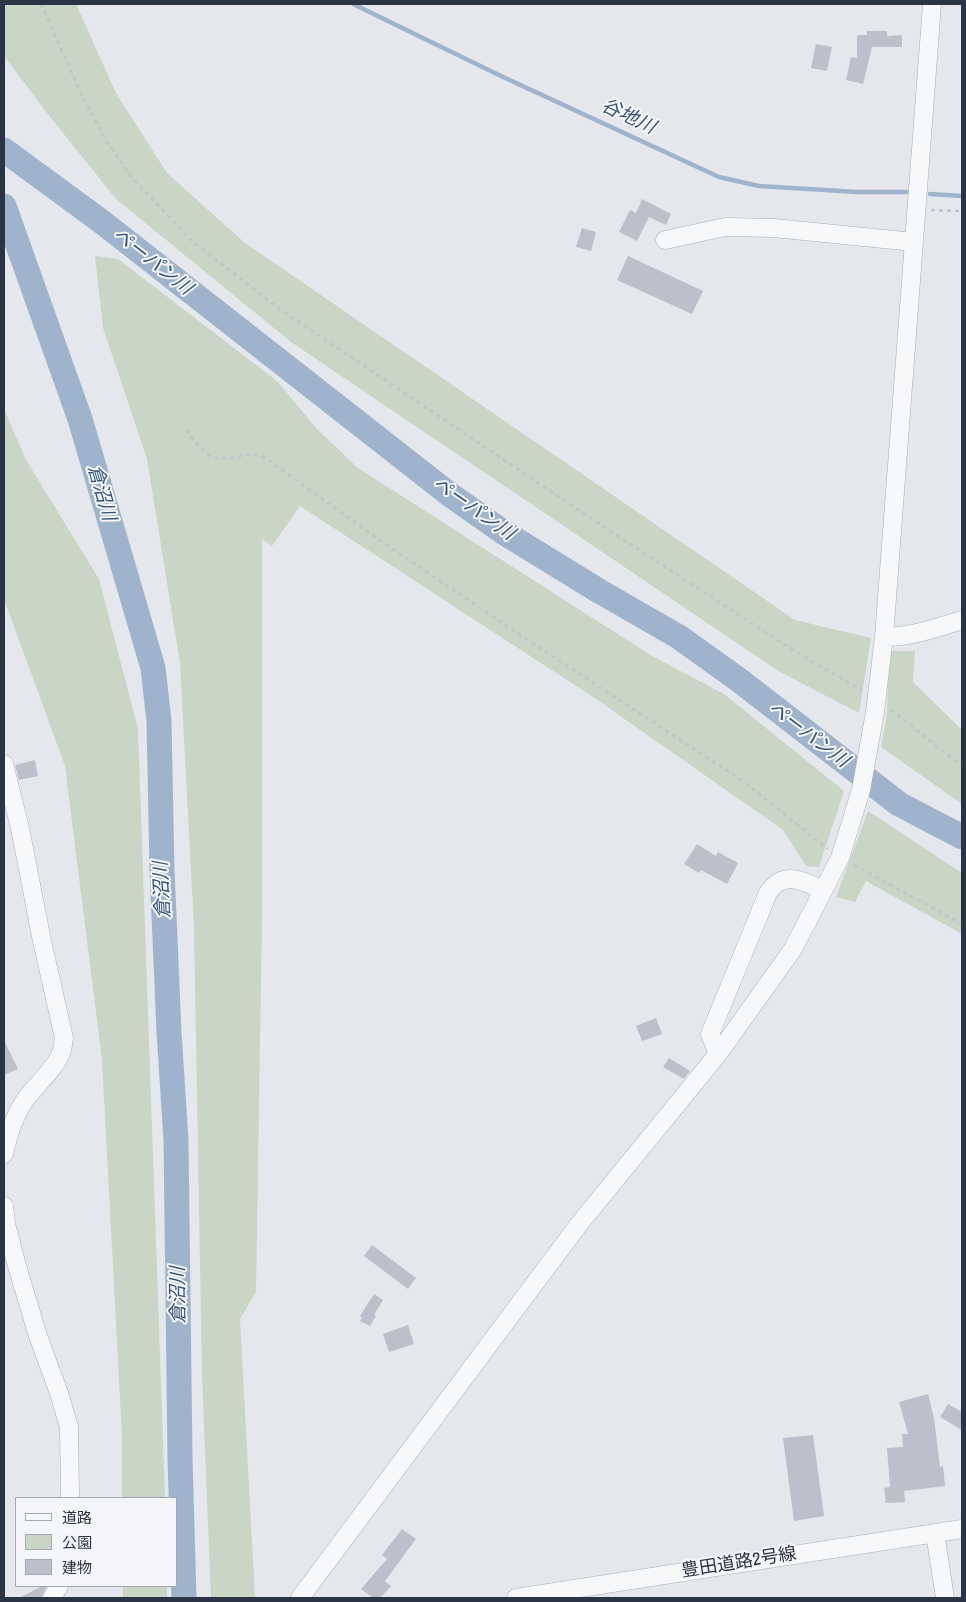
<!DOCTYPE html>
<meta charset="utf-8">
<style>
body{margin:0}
#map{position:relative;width:966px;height:1602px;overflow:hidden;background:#e4e7ec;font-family:"Archivo Narrow","Noto Sans JP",sans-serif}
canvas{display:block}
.frame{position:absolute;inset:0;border:5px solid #2b3445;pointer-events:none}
.legend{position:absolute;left:15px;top:1497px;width:162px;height:90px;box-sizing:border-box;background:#f4f6f9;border:1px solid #a4a8b1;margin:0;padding:6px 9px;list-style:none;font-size:15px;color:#2b3445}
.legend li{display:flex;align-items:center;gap:10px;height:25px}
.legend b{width:25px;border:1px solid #a4a8b1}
</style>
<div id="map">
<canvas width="966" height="1602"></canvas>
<div class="frame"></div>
<ul class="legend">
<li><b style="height:6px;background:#f7f8fa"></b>道路</li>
<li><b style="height:14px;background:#c9d6c5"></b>公園</li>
<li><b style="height:14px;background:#bbc0ca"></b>建物</li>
</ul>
</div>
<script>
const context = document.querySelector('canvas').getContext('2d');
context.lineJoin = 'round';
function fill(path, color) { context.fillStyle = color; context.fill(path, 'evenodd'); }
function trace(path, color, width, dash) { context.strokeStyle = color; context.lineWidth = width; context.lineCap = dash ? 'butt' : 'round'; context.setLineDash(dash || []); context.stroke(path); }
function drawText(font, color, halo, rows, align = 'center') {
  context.font = font + ' "Archivo Narrow","Noto Sans JP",sans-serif'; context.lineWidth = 4; context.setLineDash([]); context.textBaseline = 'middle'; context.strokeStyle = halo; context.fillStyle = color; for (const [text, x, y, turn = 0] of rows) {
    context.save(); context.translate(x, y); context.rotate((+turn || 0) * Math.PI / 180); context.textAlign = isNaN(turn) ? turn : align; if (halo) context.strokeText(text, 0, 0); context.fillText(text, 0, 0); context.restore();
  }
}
const green = new Path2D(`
 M4,4H76L116,93L167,173L245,243L795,620L871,638L859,713L780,672L291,342L116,199L47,113L4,56Z
 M95,256L118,259L277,381L317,429L358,468L652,656L724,694L844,791L819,867L806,866L783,830L596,699L300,506L272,546L262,539V916L256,1292L240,1319L255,1598H211L202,1375L194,927L180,663L147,459L103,328Z
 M4,409L26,460L99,579L138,729L165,1498H122V1436L102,1060L65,766L4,599Z
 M889,651H915L913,682L962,730V804L881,747L887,714Z
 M868,811L962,873V934L866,881L855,902L836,897Z
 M123,1586H167V1598H123Z`);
const stream = new Path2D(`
 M353,4L501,76L719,177L759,186L857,192H907
 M930,194L962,196`);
const river = new Path2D(`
 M4,150L102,222L449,494L503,532L599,591L679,637L739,680L899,804L962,837
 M4,206L80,419L153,668L159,721L162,870L169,1032L176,1140L180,1457L184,1598`);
const building = new Path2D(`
 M867,31H887V36L902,35V47H872L863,84L846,80L851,57L857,58V35H867Z
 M816,44L832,47L827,71L811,68Z
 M642,199L671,214L666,225L649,217L637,241L619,232L630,210L636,213Z
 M582,228L596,232L591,251L576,247Z
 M628,256L703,291L692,314L617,280Z
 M35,760L38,776L19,780L15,765Z
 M697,844L716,856L718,852L738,863L727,884L701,870L699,873L684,864Z
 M656,1018L662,1034L642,1041L636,1026Z
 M4,1040L18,1069L4,1075Z
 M669,1058L690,1071L684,1079L663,1067Z
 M372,1245L416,1278L408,1289L364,1256Z
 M374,1294L383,1300L374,1315L376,1316L370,1326L360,1321L362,1318L360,1316Z
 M408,1325L414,1344L389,1352L383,1334Z
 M928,1394L934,1418L940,1467L943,1466L945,1486L904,1491L905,1502L886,1503L884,1488L890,1487L887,1448L903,1447L902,1434H908L899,1402Z
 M948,1404L962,1412V1430L940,1417Z
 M813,1435L824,1516L794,1521L783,1438Z
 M402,1529L416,1539L385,1581L391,1586L380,1598H373L361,1589L387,1559L382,1555Z
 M42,1586H45L46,1588L41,1598H19Z`);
const path = new Path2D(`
 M41,4L83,98L108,143L133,179L192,241L281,310L592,519L771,636L811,661L862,690
 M931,210L962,211
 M186,430C202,450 209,464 237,457C251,454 251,453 264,457L381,541L517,633L743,781L828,849
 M891,710L962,766
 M854,865L962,924`);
const minor = new Path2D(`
 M665,240L725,227L774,228L914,242
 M884,637C911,637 936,628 962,620
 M4,764L20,828L42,941L64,1038C63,1043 63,1049 61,1053C55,1069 35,1086 25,1100C14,1116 8,1135 4,1154
 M718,1054L710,1034L768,893C784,869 802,881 823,890
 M4,1206L6,1224L17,1266L38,1336L59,1393L69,1427L70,1498
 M935,1533L945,1598
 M52,1598L59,1586
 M300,1598L523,1299L580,1223L718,1054L793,949L840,858L861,790L875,712L884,637L932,4
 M516,1598L962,1529`);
const streetNames = [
 ["豊田道路2号線",739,1563,-9]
];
const waterNames = [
 ["谷地川",628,117,25],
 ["ペーパン川",152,262,38],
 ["倉沼川",101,493,74],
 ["ペーパン川",473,509,35],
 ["ペーパン川",808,735,37],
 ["倉沼川",163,890,-93],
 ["倉沼川",179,1295,-91]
];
fill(green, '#c9d6c5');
trace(stream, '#9fb4cc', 4.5);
trace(river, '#9fb4cc', 25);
fill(building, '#bbc0ca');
trace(minor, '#a9aeb7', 19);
trace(path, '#c2c5cb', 2.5, [4, 4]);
trace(minor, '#f7f8fa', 18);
drawText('18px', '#2b3445', '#f4f6f9', streetNames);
drawText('italic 19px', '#34527a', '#f4f6f9', waterNames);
</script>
